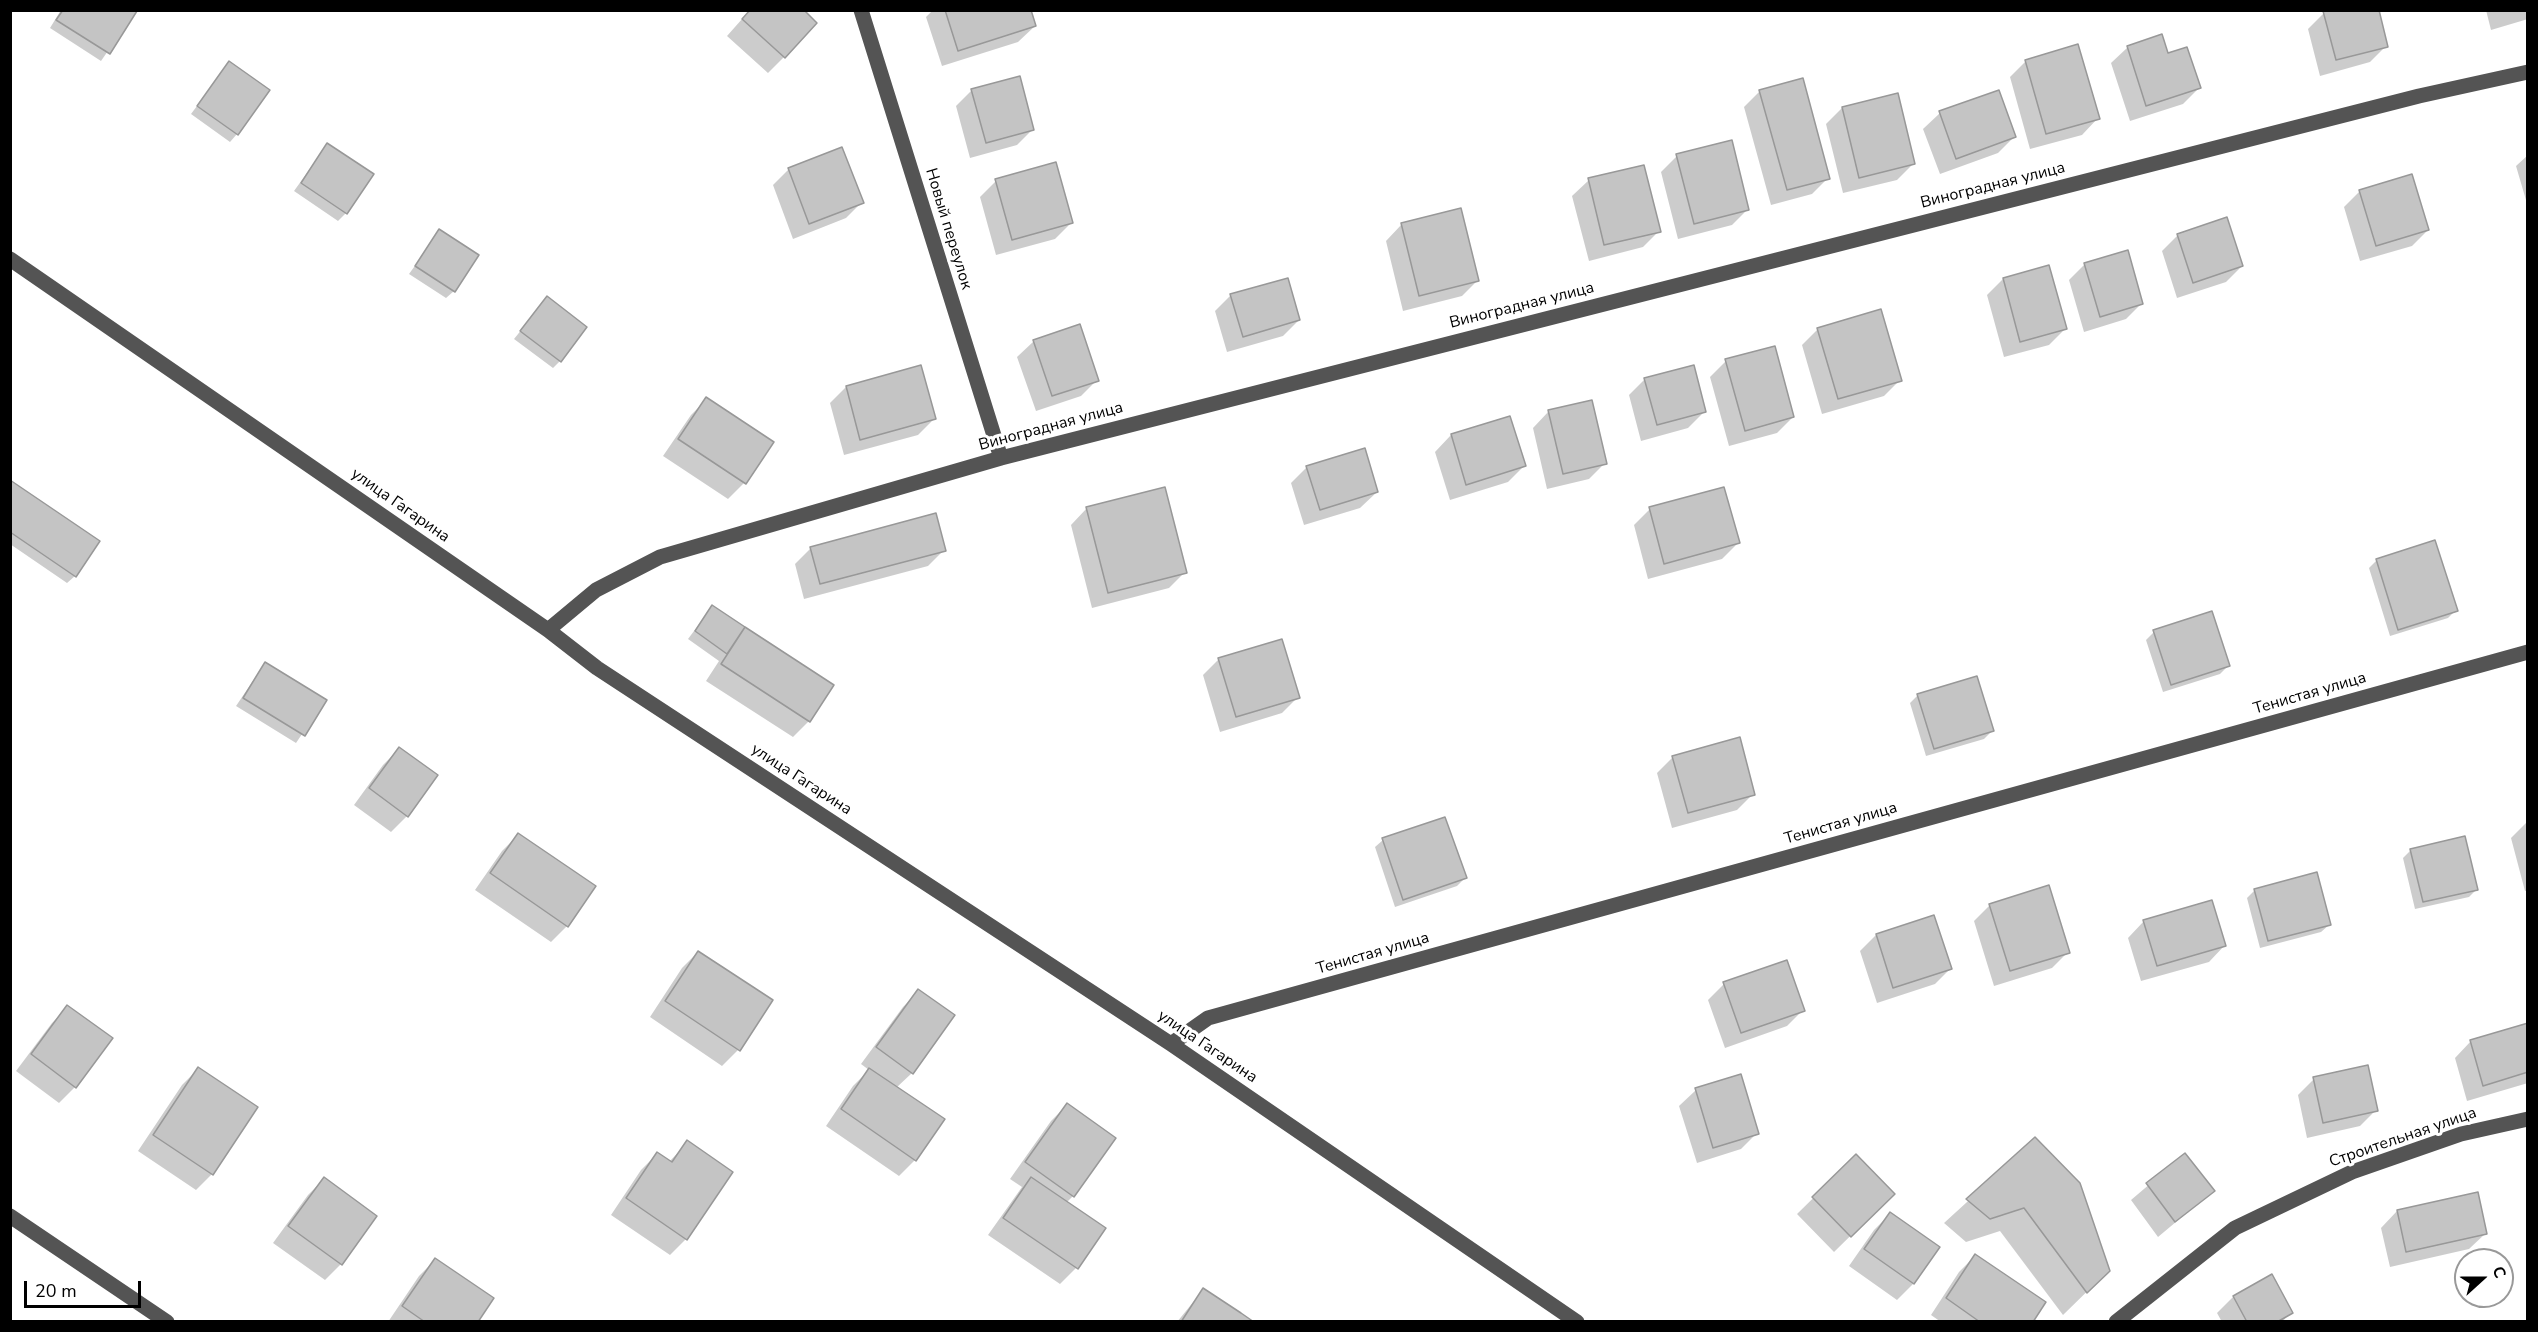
<!DOCTYPE html>
<meta charset="utf-8">
<style>
body{margin:0}
#map{position:relative;width:2538px;height:1332px;overflow:hidden;background:#fff;font-family:"Nunito Sans",sans-serif}
canvas{display:block}
.frame{position:absolute;inset:0;border:12px solid #000;pointer-events:none}
.north{position:absolute;left:2454px;top:1248px;width:60px;height:60px;box-sizing:border-box;background:#fff;border:2px solid #999;border-radius:50%;rotate:69deg;font-size:16px;font-weight:700;line-height:24px;text-align:center;color:#000}
.north::after{content:'';display:block;margin:auto;width:21px;height:27px;background:#000;clip-path:polygon(50% 0,100% 100%,50% 72%,0 100%)}
.scale{position:absolute;left:24px;top:1281px;width:117px;height:27px;box-sizing:border-box;border:3px solid #000;border-top:0;padding-left:8px;font-size:18px;line-height:21px;white-space:nowrap;color:#000;-webkit-text-stroke:4px #fff;paint-order:stroke}
</style>
<div id="map">
<canvas width="2538" height="1332"></canvas>
<div class="frame"></div>
<div class="north">С</div>
<div class="scale">20 m</div>
</div>
<script>
const context = document.querySelector('canvas').getContext('2d');
context.lineJoin = 'round';
function fill(path, color) { context.fillStyle = color; context.fill(path, 'evenodd'); }
function trace(path, color, width, dash) { context.strokeStyle = color; context.lineWidth = width; context.lineCap = dash ? 'butt' : 'round'; context.setLineDash(dash || []); context.stroke(path); }
function drawText(font, color, halo, rows, align = 'center') {
  context.font = font + ' "Nunito Sans",sans-serif'; context.lineWidth = 6; context.setLineDash([]); context.textBaseline = 'middle'; context.strokeStyle = halo; context.fillStyle = color; for (const [text, x, y, turn = 0] of rows) {
    context.save(); context.translate(x, y); context.rotate((+turn || 0) * Math.PI / 180); context.textAlign = isNaN(turn) ? turn : align; if (halo) context.strokeText(text, 0, 0); context.fillText(text, 0, 0); context.restore();
  }
}
const shadow = new Path2D(`
 M61,10H133L135,12L101,61L50,28Z
 M750,10L784,57L768,73L727,36Z
 M933,10H1030L1035,26L1018,42L942,66L926,17Z
 M2333,10H2377L2386,46L2370,62L2320,76L2308,29L2324,13Z
 M2486,10H2528V19L2491,30Z
 M2128,47L2167,55L2199,88L2183,104L2130,121L2111,63Z
 M2026,61L2098,118L2082,135L2030,149L2010,77Z
 M229,63L237,134L230,142L191,114Z
 M972,90L1033,129L1017,145L970,158L956,106Z
 M1760,91L1828,178L1812,194L1771,205L1744,107Z
 M1998,92L2014,137L1998,153L1940,174L1923,129L1940,113Z
 M1842,108L1913,164L1897,180L1843,193L1826,124Z
 M327,145L346,213L338,221L294,191Z
 M2528,155V207L2516,166Z
 M1677,156L1748,209L1732,225L1678,239L1661,172Z
 M789,169L862,202L846,218L793,239L773,185Z
 M1589,180L1659,231L1643,247L1589,261L1572,196Z
 M996,181L1071,223L1055,239L996,255L980,197Z
 M2360,191L2428,230L2412,246L2360,261L2344,207Z
 M1402,224L1478,280L1462,296L1403,311L1386,241Z
 M440,231L454,291L446,298L409,274Z
 M2178,235L2242,266L2226,282L2177,298L2162,251Z
 M2085,264L2142,303L2126,319L2084,332L2069,280Z
 M2003,279L2065,329L2049,345L2004,357L1987,295Z
 M1231,295L1299,320L1283,336L1227,352L1215,311Z
 M547,298L560,361L553,368L514,339Z
 M1818,329L1900,380L1884,396L1822,414L1802,345Z
 M1034,341L1097,380L1081,396L1036,411L1017,357Z
 M1726,361L1793,417L1777,433L1729,446L1710,377Z
 M1645,379L1704,412L1688,428L1641,441L1629,395Z
 M846,387L934,419L918,435L844,455L830,403Z
 M707,399L772,442L744,483L728,499L663,456L691,415Z
 M1549,411L1605,463L1589,479L1547,489L1533,428Z
 M1509,417L1524,466L1508,482L1450,500L1435,452L1451,435Z
 M1307,467L1377,492L1360,508L1304,525L1291,483Z
 M10,482L75,576L67,583L10,544Z
 M1087,508L1185,572L1169,588L1092,608L1071,525Z
 M1650,509L1738,543L1722,559L1648,579L1634,525Z
 M811,548L944,550L928,566L804,599L795,564Z
 M2377,560L2456,610L2448,618L2390,636L2369,568Z
 M712,607L832,685L809,721L793,737L706,681L719,661L688,639Z
 M2154,632L2228,666L2220,674L2163,692L2146,640Z
 M1219,659L1298,697L1282,713L1220,732L1203,675Z
 M265,663L325,700L296,743L236,706Z
 M1976,678L1992,731L1984,739L1926,756L1910,703L1917,696Z
 M399,749L407,816L391,832L354,805L383,765Z
 M1673,757L1753,794L1737,810L1672,828L1657,773Z
 M2527,822L2528,890L2525,891L2511,838Z
 M518,835L567,926L551,942L475,890L502,851Z
 M1383,840L1465,878L1457,886L1395,907L1375,847Z
 M2411,850L2477,889L2469,897L2415,909L2403,858Z
 M2255,890L2329,925L2321,932L2260,948L2247,898Z
 M1990,905L2068,952L2052,968L1994,986L1974,921Z
 M2144,921L2225,945L2209,962L2141,981L2128,938Z
 M1876,935L1951,968L1935,984L1877,1003L1860,951Z
 M698,952L771,1001L738,1050L722,1066L650,1017L682,968Z
 M1724,984L1803,1010L1787,1026L1725,1048L1708,1000Z
 M919,991L912,1073L896,1088L915,1160L899,1176L826,1126L853,1086L869,1070L861,1064L903,1007Z
 M68,1007L75,1087L59,1103L16,1071L52,1023Z
 M2528,1024V1083L2467,1101L2455,1058L2471,1041Z
 M198,1069L212,1174L196,1190L138,1151L182,1085Z
 M2314,1079L2376,1110L2360,1126L2307,1138L2298,1095Z
 M1696,1090L1757,1133L1741,1149L1697,1163L1679,1106Z
 M1067,1105L1073,1196L1066,1203L1103,1228L1076,1268L1060,1284L988,1235L1022,1187L1010,1179L1051,1121Z
 M2035,1140L2108,1271L2063,1315L2000,1231L1966,1242L1944,1223Z
 M688,1142L686,1239L670,1255L611,1215L641,1170L657,1154L669,1162Z
 M2184,1155L2213,1191L2158,1237L2131,1200Z
 M1856,1156L1893,1194L1834,1252L1797,1214Z
 M324,1179L341,1264L325,1280L273,1243L308,1195Z
 M2397,1211L2486,1233L2469,1249L2390,1267L2381,1228Z
 M1890,1214L1938,1247L1913,1284L1897,1300L1849,1266L1874,1230Z
 M1975,1256L2031,1322H1941L1931,1315L1959,1272Z
 M435,1260L476,1322H388L419,1276Z
 M2271,1276L2291,1312L2282,1322H2222L2217,1313L2233,1297Z
 M1203,1290L1251,1322H1177Z`);
const building = new Path2D(`
 M63,10H136L137,11L110,54L56,20Z
 M750,10H804L817,23L785,58L742,19Z
 M945,10H1031L1036,26L958,51Z
 M2379,10L2388,47L2336,60L2323,11Z
 M2162,34L2168,53L2187,47L2201,88L2146,106L2127,46Z
 M2078,44L2100,119L2046,134L2025,60Z
 M229,61L270,90L238,135L197,106Z
 M1020,76L1034,130L986,143L971,89Z
 M1803,78L1830,179L1787,190L1759,90Z
 M1999,90L2016,137L1956,159L1939,111Z
 M1898,93L1915,164L1859,178L1842,107Z
 M1732,140L1749,210L1694,224L1676,154Z
 M327,143L374,174L347,214L301,183Z
 M842,147L864,203L809,224L788,168Z
 M1056,162L1073,223L1012,240L995,179Z
 M1644,165L1661,232L1604,245L1588,178Z
 M2412,174L2429,230L2376,246L2359,190Z
 M1461,208L1479,281L1419,296L1401,223Z
 M2227,217L2243,266L2193,283L2177,234Z
 M439,229L479,255L455,292L415,266Z
 M2128,250L2143,304L2100,317L2084,263Z
 M2049,265L2067,329L2020,342L2003,278Z
 M1288,278L1300,320L1243,337L1230,294Z
 M547,296L587,327L561,362L520,331Z
 M1881,309L1902,381L1838,399L1817,328Z
 M1080,324L1099,381L1052,396L1033,340Z
 M1775,346L1794,417L1745,431L1725,359Z
 M921,365L936,419L860,440L846,386Z
 M1694,365L1706,412L1657,425L1644,378Z
 M706,397L774,442L746,484L678,439Z
 M1592,400L1607,464L1563,474L1548,410Z
 M1510,416L1526,466L1466,485L1451,434Z
 M1365,448L1378,492L1320,510L1306,466Z
 M10,480L100,541L76,577L10,532Z
 M1165,487L1187,573L1108,593L1086,507Z
 M1724,487L1740,543L1664,564L1649,507Z
 M936,513L946,551L820,584L810,547Z
 M2435,540L2458,611L2398,630L2376,559Z
 M712,605L745,627L727,654L695,631Z
 M2212,611L2230,666L2171,685L2153,630Z
 M745,627L834,685L810,722L721,664Z
 M1282,639L1300,698L1236,717L1218,658Z
 M265,662L327,700L305,736L243,698Z
 M1977,676L1994,731L1934,749L1917,694Z
 M1740,737L1755,795L1688,813L1672,756Z
 M399,747L438,775L408,817L369,788Z
 M1445,817L1467,878L1403,900L1382,838Z
 M518,833L596,886L568,927L490,873Z
 M2465,836L2478,890L2423,902L2410,849Z
 M2317,872L2331,925L2268,941L2254,889Z
 M2049,885L2070,953L2010,971L1989,904Z
 M2212,900L2226,946L2157,966L2143,920Z
 M1934,915L1952,969L1893,988L1876,934Z
 M698,951L773,1000L740,1051L665,1001Z
 M1787,960L1805,1011L1741,1033L1723,982Z
 M918,989L955,1015L913,1074L876,1047Z
 M67,1005L113,1038L76,1088L31,1054Z
 M2528,1023V1072L2483,1086L2470,1040Z
 M2368,1065L2378,1111L2323,1123L2313,1077Z
 M198,1067L258,1107L213,1175L153,1135Z
 M869,1068L945,1119L916,1161L841,1109Z
 M1741,1074L1759,1134L1713,1148L1695,1088Z
 M1067,1103L1116,1138L1074,1197L1025,1162Z
 M2035,1137L2080,1183L2110,1271L2087,1293L2024,1208L1990,1219L1966,1199Z
 M687,1140L733,1172L687,1240L626,1198L657,1152L672,1162Z
 M2185,1153L2215,1191L2175,1222L2146,1183Z
 M1856,1154L1895,1194L1851,1237L1812,1197Z
 M324,1177L377,1216L342,1265L288,1226Z
 M1031,1177L1106,1228L1078,1269L1003,1218Z
 M2478,1192L2487,1234L2406,1252L2397,1210Z
 M1890,1212L1940,1247L1914,1284L1864,1249Z
 M1975,1254L2046,1302L2033,1322H1980L1946,1298Z
 M435,1258L494,1298L478,1322H425L402,1306Z
 M2272,1274L2293,1313L2277,1322H2247L2233,1296Z
 M1203,1288L1241,1313L1254,1322H1181Z`);
const minor = new Path2D(`
 M861,10L1001,458
 M10,259L548,630L597,668L1171,1044L1577,1322
 M548,630L596,590L660,557L1001,458L2419,96L2528,72
 M1171,1044L1208,1018L2528,652
 M10,1216L167,1322
 M2116,1322L2235,1228L2352,1172L2461,1134L2528,1119`);
const streetNames = [
 ["Виноградная улица",1993,186,-14],
 ["Новый переулок",948,229,73],
 ["Виноградная улица",1522,306,-14],
 ["Виноградная улица",1051,427,-15],
 ["улица Гагарина",400,506,35],
 ["Тенистая улица",2310,694,-16],
 ["улица Гагарина",801,780,33],
 ["Тенистая улица",1841,824,-16],
 ["Тенистая улица",1373,954,-16],
 ["улица Гагарина",1207,1047,34],
 ["Строительная улица",2403,1138,-19]
];
fill(shadow, '#0003');
fill(building, '#c4c4c4');
trace(building, '#989898', 1.5);
trace(minor, '#545454', 15);
drawText('16px', '#000', '#fff', streetNames);
</script>
